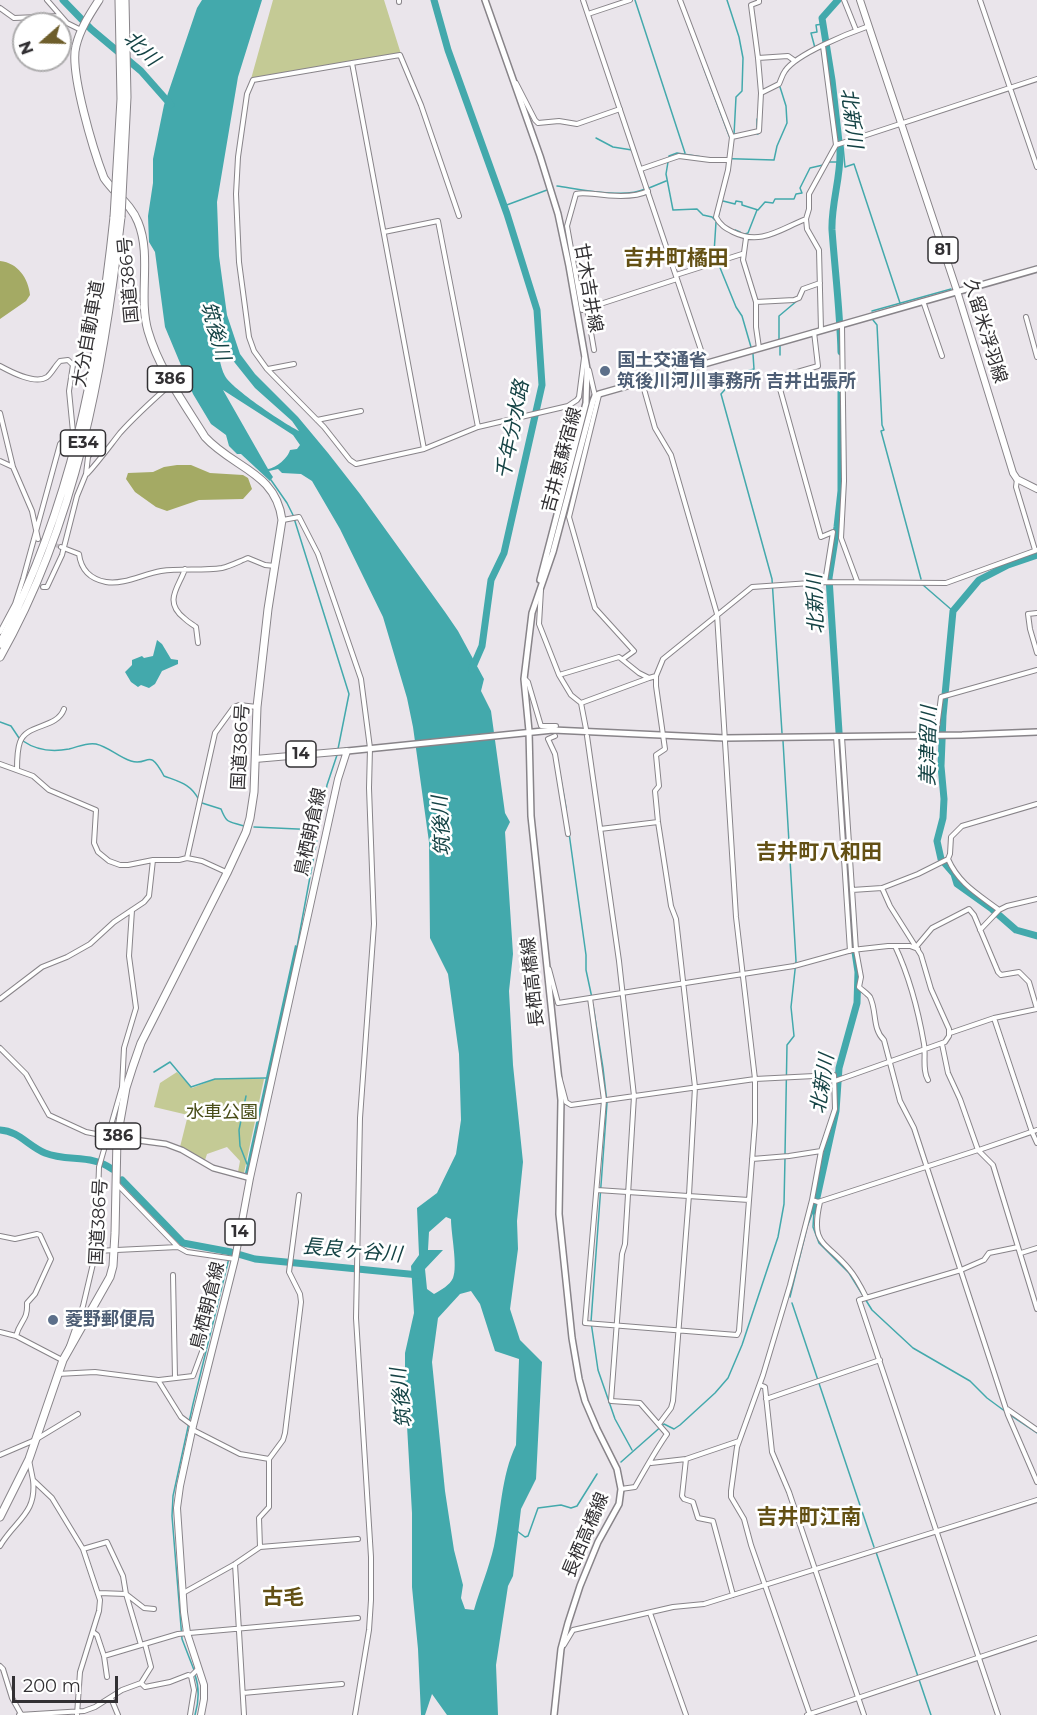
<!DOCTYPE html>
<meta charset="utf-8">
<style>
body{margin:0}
#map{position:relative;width:1037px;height:1715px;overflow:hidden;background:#eae5eb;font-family:Montserrat,sans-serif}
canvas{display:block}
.north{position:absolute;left:12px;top:12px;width:60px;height:60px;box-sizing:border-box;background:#fff;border:2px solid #adacad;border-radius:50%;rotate:250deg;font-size:16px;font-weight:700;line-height:24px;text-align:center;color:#323033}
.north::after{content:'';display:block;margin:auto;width:21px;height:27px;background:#6e5e2b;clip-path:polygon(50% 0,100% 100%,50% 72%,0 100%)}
.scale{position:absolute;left:12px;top:1676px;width:106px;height:27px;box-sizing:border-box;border:3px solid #323033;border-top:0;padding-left:8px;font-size:18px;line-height:21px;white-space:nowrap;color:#323033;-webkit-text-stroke:4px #fff;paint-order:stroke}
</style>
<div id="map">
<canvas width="1037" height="1715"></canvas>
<div class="north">N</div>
<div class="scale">200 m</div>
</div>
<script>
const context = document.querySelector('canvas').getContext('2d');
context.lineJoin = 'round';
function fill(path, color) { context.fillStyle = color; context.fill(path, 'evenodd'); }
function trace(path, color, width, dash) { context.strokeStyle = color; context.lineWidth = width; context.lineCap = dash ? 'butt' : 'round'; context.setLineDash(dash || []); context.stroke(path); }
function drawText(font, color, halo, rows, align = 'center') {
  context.font = font + ' Montserrat,"Noto Sans JP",sans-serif'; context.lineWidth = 5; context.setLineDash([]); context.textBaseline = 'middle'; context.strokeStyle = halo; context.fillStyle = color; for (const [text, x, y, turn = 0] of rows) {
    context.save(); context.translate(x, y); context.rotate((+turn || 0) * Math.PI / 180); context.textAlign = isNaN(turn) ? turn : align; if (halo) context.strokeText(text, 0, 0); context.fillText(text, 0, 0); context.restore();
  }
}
const green = new Path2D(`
 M273,0H384L401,54L251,79Z
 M177,1072L192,1088L215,1079H264L244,1173L238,1172L240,1161L227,1147L207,1154L205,1160L180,1147L188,1115L154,1107L160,1083Z`);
const forest = new Path2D(`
 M0,261C18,263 28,278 30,295L26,301L0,319Z
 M177,465H191L210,473L243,475L248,478L252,489L243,499L199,500L167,511L156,507L135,492L126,479L128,473L153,472L164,467Z`);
const water = new Path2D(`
 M202,0H262L238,77L217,202L219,256L227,315L240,354L255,374L298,417L328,453L360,494L445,612L458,631L484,679L481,691L491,711L505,813L510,822L505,832L513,954L509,991L513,1065L523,1162L517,1221L518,1249L510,1309L520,1340L542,1362L536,1479L521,1509L513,1576L508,1586L496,1665L498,1715H447L432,1694L425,1715H421L418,1649L412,1587V1513L405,1391V1353L414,1313L411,1266L419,1255L417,1208L437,1193L456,1154L461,1120L459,1054L448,974L430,938L429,842L413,727L407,698L383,617L340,529L312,481L301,474L282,473L278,469L269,471L273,477L270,481L241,454H237L229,446L226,435L211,424L193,394L165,327L155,252L149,242L148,216L153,183V159L164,105L197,8ZM220,340L235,363L255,388L292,421L299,431C285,424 232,389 225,376C220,367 217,349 220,340ZM223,390L293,435L300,445L297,449L290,450C288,458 276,468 268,469ZM446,1217L451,1219C451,1234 458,1266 453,1278C450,1285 441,1290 434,1294L427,1289L425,1269L443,1250H428L429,1232ZM471,1291L480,1304L495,1351L519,1359L516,1445C501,1476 501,1513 494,1546C489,1568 480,1589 474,1610L465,1609L461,1598L463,1585L454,1550L445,1491L432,1362L438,1318L460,1294Z
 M157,640L162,644L171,659L178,660V664L162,671L155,684L149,688L141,685L138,687L131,682L125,672L132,665V660L142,656L144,658L153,656Z
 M295,945L299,947L248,1175L245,1173Z`);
const stream = new Path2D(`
 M635,0L685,153
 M727,0L739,37L743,58L742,91L736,97L734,135
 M815,48L811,33L817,32L816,25L823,24
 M703,66L730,138
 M757,119V127
 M757,134H758
 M596,138L613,147L632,150
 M843,146L845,167L854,164L900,303
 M702,157L677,153L669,156L666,174L673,210L697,209L703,215L712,217L715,220
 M707,158L774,160L777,146L787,123L786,106L780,87
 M829,162H840
 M557,186C579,189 625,199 645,189
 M649,188L666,181
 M723,201L735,204L736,201L742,202V205L758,210L765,202L773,203L775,199H794L796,194L802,193L800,188L810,168L823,165
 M504,206L547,190
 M718,217L726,184
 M716,222L714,253L736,307L742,316L753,354L754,369L740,373L721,394L772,579L782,733
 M735,230L740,232
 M745,234L748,233L757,210
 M872,311L951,289
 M873,320L877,325L882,425L884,430L881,431L921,579
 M779,340V316L798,300
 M780,355V345
 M271,480L287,503L293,515L349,694L338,749
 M923,585L953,611
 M0,722L11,726L19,738
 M23,741C36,750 53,752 69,749C78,747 87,742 96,744C109,747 118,757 131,761C149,767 148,746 164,776C180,782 191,784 199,800
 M783,741L796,961L791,1007L794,1036L787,1045L785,1154
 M556,753L566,808
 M202,803L221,809C227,824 228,821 244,826
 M254,827L319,830
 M569,833L586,955V970L592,998
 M297,947L327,785L337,755
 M593,1005L603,1068L607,1103L591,1322L598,1370L615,1419L632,1450
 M154,1072L170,1062L191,1087L215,1079L266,1078
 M246,1096L239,1130L240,1146L247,1164
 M814,1211L813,1227L819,1243L849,1273L872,1310L913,1348L970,1381L987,1398L1006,1412
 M790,1297L807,1227L812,1214
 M792,1303L874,1547
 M1010,1415L1037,1433
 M621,1462L664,1424L674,1429L680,1425L715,1393L728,1378L742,1345L778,1237L784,1204L785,1158
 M517,1531L525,1537L528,1536L538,1508L561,1505L571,1508L577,1506L597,1474
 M876,1552L931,1715
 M194,1670L182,1639L172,1516L173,1496L193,1404L229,1258
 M195,1675C200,1689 199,1701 195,1715`);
const river = new Path2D(`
 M63,0L91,29L141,71L171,105
 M434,0L448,50L507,214L537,310L542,385L504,553L491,580L482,646L472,669
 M838,0L822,18L832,80L840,151C841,177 831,204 832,230C835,271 840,311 841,352
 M1037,555L1008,565L979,580L953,611L943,716L941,766L944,799L943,818L937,841L941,859L954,874L957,884L992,909L1016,930L1037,936
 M0,1130C19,1131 28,1146 45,1153C67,1162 92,1154 112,1169
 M122,1180L183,1243L231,1252L255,1259L419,1275
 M814,1211L836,1111L839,1068L857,1003L858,972L852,932L829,578L837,527L841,491V381`);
const minorTunnel = new Path2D(`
 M38,539L61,547`);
const minor = new Path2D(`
 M47,0L67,23L81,30
 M399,0V2
 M583,0L705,362
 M680,0L732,137L728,170L716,217C720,225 725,228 733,232C761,246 780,229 806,219
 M844,0L856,30
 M980,0L1037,167
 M0,8L14,18L60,16
 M588,14L630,0
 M758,58L751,5L759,2V0
 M352,63L400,55L421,105L459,216
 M516,83L535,120L538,123L559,121L577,124L620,109
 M761,93L758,58L788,56L795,61
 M732,137L759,131L761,93L779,84C781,80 782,75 785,71C796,54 849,33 869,26
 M836,145L1037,79
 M641,169L679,156L710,160H729
 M648,191C635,198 610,196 595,194C588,194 583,192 576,194L567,226L582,310L677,279
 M384,232L438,221L478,427
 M746,238L743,260L756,302V327L759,348
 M676,275L742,254
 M923,301L942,356
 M756,302L794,300L799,298L803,289L820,283
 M587,309L594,350
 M1026,317L1037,357
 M842,325L844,481L841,538L857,581
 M821,330L819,250L807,229L806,219L809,209V194L836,145L823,46
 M814,332L818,366L780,377V389L821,537L833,532L825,582
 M0,366C11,372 35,385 47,377C52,373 55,366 60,361L68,360L73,365L69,391L73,432L60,444L23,579L15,604L0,632
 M268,369L294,364
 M589,370L595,396
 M599,395L569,517L595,608L634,651L623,659
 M0,413L13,467L32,511L38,539
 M317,420L361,411
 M424,449L352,63L253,80L247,94L238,157L236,194L239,262L249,337L254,351L267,369L324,427L350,460L356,464L424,449L478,427L568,406L577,400L579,397L584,358
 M0,461L13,467
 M87,474C99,461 109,447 120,433C136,415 154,399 172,383
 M1017,479L1016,487L1035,550
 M283,520L299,517L318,554L361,679L370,748L369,788L374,924L360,1118L356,1318L371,1557V1600L369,1630L355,1715
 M61,547L79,554C81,570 90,579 106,582C124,585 143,574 161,571C181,568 202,571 222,568C231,566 240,561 248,558L265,565L275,566
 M185,569C179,587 163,601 184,618C188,622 192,624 196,627L198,643
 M43,587H47L62,555L77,496L86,474L88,457L101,437H98
 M541,590L539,624L559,675L571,695L581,703L586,729
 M1037,613L1028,614L1030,629L1037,653
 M559,675L619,657L639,673L649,678L656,676
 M525,679L528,682L541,726H556
 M581,703L649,678
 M936,735L941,697L1037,670
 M555,736L548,739L555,754L568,834
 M587,736L619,961L634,1096L625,1244L622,1254L611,1401L640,1403L667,1434C655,1451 646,1468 635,1487L621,1489
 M836,736L850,951
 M842,737L856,950L861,977L859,987C862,990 868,994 870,997C877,1011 872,1029 884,1040L900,1101L914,1128L1008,1415L1037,1482
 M0,764L33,776L49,790L96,810L94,843L98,852L109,861L120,865H128L153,860H179L187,858L202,861L226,872
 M17,770C17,761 17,750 20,742C27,723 57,729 64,709
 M600,829L658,822
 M187,858L215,733L234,707L239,705L257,707
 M852,890L882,888L918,874L948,859
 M999,910C978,894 959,884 948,859L950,854L951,837L962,826L1037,804
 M999,910L1007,906L1037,899
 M980,930L999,910
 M895,946C910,978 918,1009 924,1044C926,1055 922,1070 928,1080
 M916,947L932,928L969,909L974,915L998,972L1001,975L1019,972L1029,982L1037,1009
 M549,969L558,1003L794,966L852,950L888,946H910L918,949
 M590,998L604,1100L585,1323L737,1335L739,1331L755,1122V1079L736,917L717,614L671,455L655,428L642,382
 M0,999L42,967L67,957L90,944L114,922L144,902L149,896L153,860
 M994,1018L1032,1132L1037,1143
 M950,1033L994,1018L1037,1009
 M942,1044L948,1073L960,1099L978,1150L993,1165L1037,1309
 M0,1048L26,1074L49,1115L86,1132L106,1136
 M559,1076L566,1102L571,1105L755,1079L834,1075L835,1109L821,1151L812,1200L790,1285L763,1375L737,1447L731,1491V1497L744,1519L751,1545L810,1715
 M835,1081L945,1042L949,1036V1029L931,989L921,955L890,906L882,888
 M979,1150L1037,1130
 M752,1159L789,1156L821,1151
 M117,1184L178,1247L187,1252L235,1259
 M597,1190L749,1200
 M812,1200L818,1202L978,1150
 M820,1202C810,1246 825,1240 849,1269C856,1277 861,1287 866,1297
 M0,1236L15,1239L37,1234L40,1235L51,1259L35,1294L27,1303C28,1321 20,1320 16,1336
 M96,1251L178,1247
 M1021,1253L1037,1248
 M173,1275L175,1378
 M0,1332L16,1336L62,1360
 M68,1349L83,1306L96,1251L99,1167L122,1087L124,1048L136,1008L129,956L132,910
 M57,1374L95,1372L158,1380L181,1417L193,1426
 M159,1380L193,1376L203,1349
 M760,1385L765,1387L772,1452L789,1492L864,1715
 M766,1399L880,1360
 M1007,1409L1037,1430
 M659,1424L671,1408L673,1401L689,1195L695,1087L676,919L671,906L658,822L655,791L659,786L656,755L665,749L656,686V676L663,659L752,587L825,582L946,583L1037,550
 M193,1430L240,1454L269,1459
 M0,1455L35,1440L78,1414
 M686,1459L682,1496L684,1499L693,1502L698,1518L713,1521L733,1595
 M29,1460L33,1480L52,1498L83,1549L100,1600L99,1611L80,1672L77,1715
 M651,1463L686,1459L739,1441
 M0,1546C15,1520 37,1514 33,1480
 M260,1547L259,1518L269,1507V1459L283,1440L285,1433L301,1302L300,1294L289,1272L299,1195
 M83,1549L107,1542L123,1576L126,1594L144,1608L154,1609
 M235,1564L244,1715
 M99,1593L126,1594L141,1645
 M183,1593L235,1564L260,1547L358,1539
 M650,1613L686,1715
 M93,1632L97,1635L104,1656L178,1634L358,1618
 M564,1645L573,1630L673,1607L704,1604L1037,1500
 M104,1656L107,1677
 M0,1666L3,1669L12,1698L21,1714
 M141,1683L145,1687L170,1682L188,1675L191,1676L199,1668
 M243,1693L342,1684
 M111,1698L118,1715
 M19,1715L84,1711L95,1707L122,1690L141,1683L151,1667L145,1644
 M190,1715L194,1690L191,1676
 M807,1715L1037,1638
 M998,1715L859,1300L961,1270L984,1260L989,1253L1018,1247`);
const tertiary = new Path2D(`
 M106,1136L166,1144L182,1150L213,1168L250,1178`);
const secondary = new Path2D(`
 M485,0L540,156L558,214L569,266L587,369L586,403L540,580
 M347,751L553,730L725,738L962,735L1037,732
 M554,1715L561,1649L568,1623L580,1586L598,1542L619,1504L621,1489L617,1469L597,1429L585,1401L579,1379L572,1338L559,1214L561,1100L531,816L529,731L524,679L532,613L553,552L593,401L595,396L599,394L1037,269`);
const primary = new Path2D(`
 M860,0L957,291L1013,473L1017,479L1037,489
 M201,1715L204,1699V1685L187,1633L184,1612L177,1508L180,1486L193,1426L235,1259L250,1178L338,779L347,751L255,759`);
const trunk = new Path2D(`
 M0,1517L29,1459L63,1360L110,1277L113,1266L115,1233L117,1138L126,1088L133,1066L141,1043L227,873L246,832L250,818L254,792L257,707L268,609L282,520C276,472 233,468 205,437C184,403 159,369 148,331C138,296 152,256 138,222C131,204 114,193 104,178C94,152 69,71 76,46C80,29 90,14 99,0`);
const motorway = new Path2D(`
 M0,644C71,506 98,370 114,217
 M0,657C76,523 104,369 121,217`);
const minorBridge = new Path2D(`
 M73,432L98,437`);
const motorwayBridge = new Path2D(`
 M114,217L121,99L119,0
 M121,217L127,97L125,0`);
const markers = [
 [605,371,6,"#5c6f8a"],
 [53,1320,6,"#5c6f8a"]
];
const shields = [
 [943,250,30],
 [170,379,45],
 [83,443,45],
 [301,754,30],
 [118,1136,45],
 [240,1232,30]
];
const shieldNames = [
 ["81",943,250],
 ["386",170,379],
 ["E34",83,443],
 ["14",301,754],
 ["386",118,1136],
 ["14",240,1232]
];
const streetNames = [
 ["国道386号",129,280,-95],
 ["甘木吉井線",588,288,80],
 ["久留米浮羽線",985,331,73],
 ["大分自動車道",89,334,-80],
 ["吉井恵蘇宿線",562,460,-75],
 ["国道386号",241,747,-87],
 ["鳥栖朝倉線",311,832,-78],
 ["長栖高橋線",533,982,-96],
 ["国道386号",99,1222,-87],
 ["鳥栖朝倉線",208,1306,-76],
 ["長栖高橋線",586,1535,-67]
];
const serviceNames = [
 ["国土交通省",617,361],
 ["筑後川河川事務所 吉井出張所",617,382],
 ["菱野郵便局",65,1320]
];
const parkNames = [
 ["水車公園",222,1113]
];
const waterNames = [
 ["北川",141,49,44],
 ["北新川",851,118,83],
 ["筑後川",215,331,74],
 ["千年分水路",513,430,-79],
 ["北新川",816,604,-92],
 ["美津留川",929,746,-89],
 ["筑後川",442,826,-93],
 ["北新川",823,1084,-81],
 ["長良ヶ谷川",352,1251,5],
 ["筑後川",402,1398,-96]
];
const quarterNames = [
 ["吉井町橘田",676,259],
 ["吉井町八和田",819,853],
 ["吉井町江南",809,1518],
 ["古毛",283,1598]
];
fill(green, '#c4ca95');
fill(forest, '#a4aa64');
fill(water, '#43a9ac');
trace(stream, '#43a9ac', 1.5);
trace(river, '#43a9ac', 7);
trace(minorTunnel, '#c5c1c6', 4, [4, 2]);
trace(minor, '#888489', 6);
trace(tertiary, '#888489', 7);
trace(secondary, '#888489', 8);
trace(primary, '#888489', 8);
trace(trunk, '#888489', 9);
trace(motorway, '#888489', 9);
trace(minor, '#fff', 4);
trace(tertiary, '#fff', 4.5);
trace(secondary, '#fff', 5);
trace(primary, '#fff', 6);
trace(trunk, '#fff', 7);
trace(motorway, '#fff', 7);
trace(minorBridge, '#888489', 6, []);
trace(motorwayBridge, '#888489', 9, []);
trace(minorBridge, '#fff', 4);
trace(motorwayBridge, '#fff', 7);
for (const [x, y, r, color] of markers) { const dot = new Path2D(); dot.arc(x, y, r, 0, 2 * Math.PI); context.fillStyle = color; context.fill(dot); trace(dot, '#fff', 2); }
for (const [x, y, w] of shields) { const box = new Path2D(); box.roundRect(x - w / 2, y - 13, w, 26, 4.5); context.fillStyle = '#fff'; context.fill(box); trace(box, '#323033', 1.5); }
drawText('bold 16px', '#323033', null, shieldNames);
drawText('18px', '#323033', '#fff', streetNames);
drawText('bold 18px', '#4e5e75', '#fff', serviceNames, 'left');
drawText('18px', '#484c17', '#fff', parkNames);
drawText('italic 20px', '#154345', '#fff', waterNames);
drawText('bold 21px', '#635014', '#fff', quarterNames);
</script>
